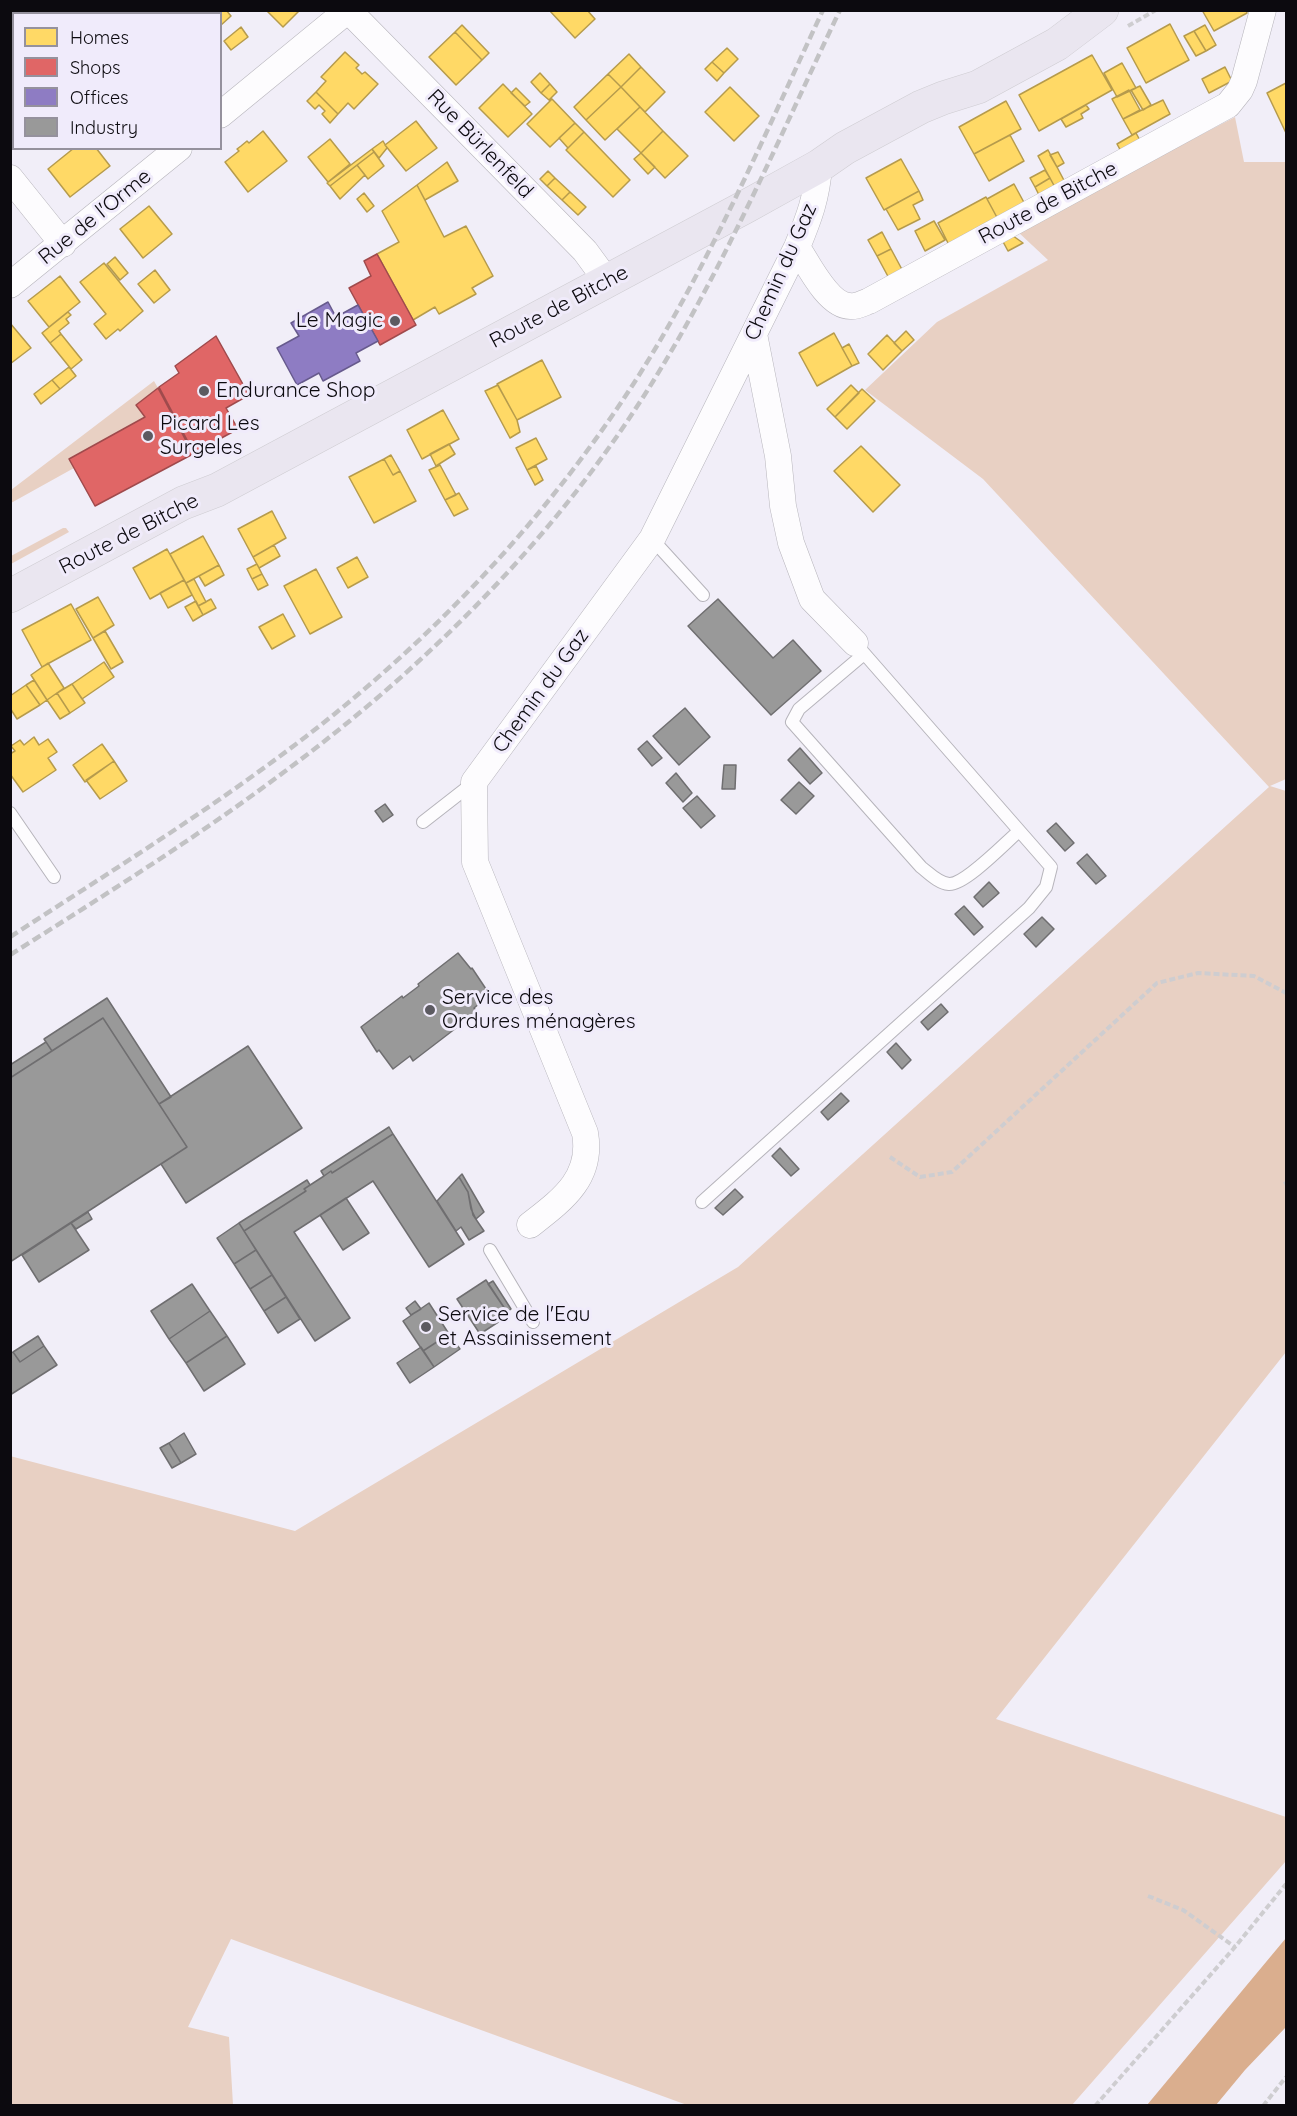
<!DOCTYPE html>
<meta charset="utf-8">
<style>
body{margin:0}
#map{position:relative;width:1297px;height:2116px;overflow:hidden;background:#f1eef8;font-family:Quicksand,sans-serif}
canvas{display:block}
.frame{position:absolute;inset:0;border:12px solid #0c0a0f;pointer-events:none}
.legend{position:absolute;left:12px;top:12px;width:210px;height:138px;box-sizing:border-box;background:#f0ebfb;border:2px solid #95919d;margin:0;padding:8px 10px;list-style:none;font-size:18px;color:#0c0a0f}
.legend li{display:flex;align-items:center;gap:12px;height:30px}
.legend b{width:30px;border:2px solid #95919d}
</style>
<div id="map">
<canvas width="1297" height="2116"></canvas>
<div class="frame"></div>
<ul class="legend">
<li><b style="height:16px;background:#ffd966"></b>Homes</li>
<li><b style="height:16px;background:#e06666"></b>Shops</li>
<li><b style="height:16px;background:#8e7cc3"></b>Offices</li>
<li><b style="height:16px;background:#999"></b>Industry</li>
</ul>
</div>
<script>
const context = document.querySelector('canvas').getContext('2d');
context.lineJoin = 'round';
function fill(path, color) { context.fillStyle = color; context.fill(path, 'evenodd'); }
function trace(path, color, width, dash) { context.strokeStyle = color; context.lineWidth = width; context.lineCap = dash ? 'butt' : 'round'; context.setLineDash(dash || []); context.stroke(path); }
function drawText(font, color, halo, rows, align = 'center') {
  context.font = font + ' Quicksand,sans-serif'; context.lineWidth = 6; context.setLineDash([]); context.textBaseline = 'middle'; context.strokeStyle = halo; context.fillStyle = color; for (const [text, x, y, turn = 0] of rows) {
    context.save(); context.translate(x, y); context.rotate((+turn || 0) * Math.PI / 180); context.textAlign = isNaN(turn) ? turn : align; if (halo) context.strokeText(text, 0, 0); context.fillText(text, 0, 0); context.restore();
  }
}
const green = new Path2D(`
 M1235,117L1244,162H1286V779L1270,786L1286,791V1352L996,1719L1286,1817V1861L1072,2105H687L231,1939L188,2027L229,2037L233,2105H11L10,1456L295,1531L738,1267L1269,787L983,479L865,390L937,322L1048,260L1017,231Z
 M154,381L158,388L137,404L145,417L70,459L74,468L11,503V490Z
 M63,528H66L69,532L11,564V556Z`);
const water = new Path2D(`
 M1286,1938V2027L1245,2070L1216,2105H1147Z`);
const homes = new Path2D(`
 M219,10H226L231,16L220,26V14H216Z
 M266,10H300L283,27Z
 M549,10H587L595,19L575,38Z
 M1202,10H1246L1247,13L1214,31Z
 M1170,24L1189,60L1146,83L1127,48Z
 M462,25L489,53L482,60L455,32Z
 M1205,25L1216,45L1206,51L1194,31Z
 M241,27L248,37L231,50L224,41Z
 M1194,31L1206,51L1196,56L1184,36Z
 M455,32L482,60L456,85L429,57Z
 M727,48L738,59L724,73L712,62Z
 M345,52L359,65L356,68L362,74L365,72L378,84L354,109L348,103L338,114L316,92L326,81L321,77Z
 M629,54L641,67L621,87L608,74Z
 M1092,55L1112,90L1039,131L1019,95Z
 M712,62L724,73L717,81L705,69Z
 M1122,63L1136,88L1117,97L1104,73Z
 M641,67L665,92L645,112L621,87Z
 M1225,67L1232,81L1209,93L1202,79Z
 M540,73L550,84L541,93L531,82Z
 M608,74L621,87L586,120L574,107Z
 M1286,83V133L1267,93Z
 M503,84L532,114L508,137L479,108Z
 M550,84L557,92L549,100L541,93Z
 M1140,86L1151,105L1143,110L1131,90Z
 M621,87L640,107L605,140L586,120Z
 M730,87L759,116L734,141L705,112Z
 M516,88L530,102L525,106L511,93Z
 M1129,90L1140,110L1123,119L1112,99Z
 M316,92L338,114L330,123L322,114L325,111L319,105L315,109L307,101Z
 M552,99L575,123L550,147L527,124Z
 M1163,100L1170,114L1132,135L1123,119Z
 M1006,101L1021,129L974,154L959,127Z
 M1086,105L1089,109L1081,114L1083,118L1066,127L1061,119Z
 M640,107L663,131L641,153L617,129Z
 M416,121L437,148L406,171L385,145Z
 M575,123L584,132L568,148L559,138Z
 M263,131L287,161L248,192L225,162L239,151L237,149L241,146L247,141L249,143Z
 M663,131L688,156L665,178L641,153Z
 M584,132L630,180L613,197L566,150Z
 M1136,133L1142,144L1123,155L1117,144Z
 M1010,135L1024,161L989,181L974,154Z
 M330,139L350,164L328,182L308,157Z
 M383,141L387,148L379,158L372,149Z
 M74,148H96L110,166L70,197L48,169Z
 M372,149L374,152L330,186L327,183Z
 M1048,150L1067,186L1057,191L1038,156Z
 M374,152L384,166L368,179L357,165Z
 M1058,152L1064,163L1057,167L1050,155Z
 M641,153L655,167L648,174L634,159Z
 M901,159L919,191L884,210L866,178Z
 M447,162L458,181L425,200L417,185Z
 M357,165L365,175L340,199L330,186Z
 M1045,170L1050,178L1035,187L1030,178Z
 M548,171L555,178L547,186L540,179Z
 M555,178L570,192L562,200L547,186Z
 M1050,178L1057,191L1041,199L1035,187Z
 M1014,184L1027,208L1000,223L987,199Z
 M417,185L444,237L466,226L493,276L472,288L476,294L439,314L435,307L413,320L377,254L399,242L382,211Z
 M919,191L923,200L913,205L920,219L898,230L886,209Z
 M570,192L586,207L578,215L562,200Z
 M364,193L374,206L367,212L357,199Z
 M986,197L1000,223L951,249L938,223Z
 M149,206L172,234L143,258L120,229Z
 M934,221L945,240L925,251L915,231Z
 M882,232L891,249L877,256L868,240Z
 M1009,233L1023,243L1008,251L1001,238Z
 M891,249L905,275L891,282L877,256Z
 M115,257L128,273L120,280L107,264Z
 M104,263L143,311L120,331L118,329L106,339L94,324L106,314L80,282Z
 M155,270L170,290L154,303L138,284Z
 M60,276L80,302L49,327L28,301Z
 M68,312L71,315L66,319L69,323L59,331L61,334L50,343L42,333Z
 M10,323L31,348L10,364Z
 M906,331L914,340L902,351L894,343Z
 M834,333L852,366L817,386L799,353Z
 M61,334L82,360L71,369L50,343Z
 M887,335L902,351L883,370L868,354Z
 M849,344L859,363L852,366L842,348Z
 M542,360L561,397L517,420L497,384Z
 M69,367L76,376L60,389L52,380Z
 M52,380L60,389L41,404L34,394Z
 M498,385L517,420L520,432L510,438L485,391Z
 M851,385L859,393L835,417L827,409Z
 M862,389L875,401L847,429L835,417Z
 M443,410L459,439L422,459L407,430Z
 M536,438L547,459L527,470L516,448Z
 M449,444L455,454L436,466L430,454Z
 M861,446L900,485L873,512L834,471Z
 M391,455L400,471L393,475L384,459Z
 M384,459L393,475L400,471L416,501L374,523L349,477Z
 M440,465L456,495L445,500L429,470Z
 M536,466L543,480L535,485L527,470Z
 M459,493L468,509L454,516L445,500Z
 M272,511L286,538L253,557L238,529Z
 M203,536L219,565L186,583L170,554Z
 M274,545L280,556L259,568L253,557Z
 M167,549L184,580L150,599L133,568Z
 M357,557L368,577L348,588L337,568Z
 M257,564L262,574L252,579L247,569Z
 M219,565L224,575L205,586L199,576Z
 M316,569L342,617L310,634L284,586Z
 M262,574L268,585L258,590L252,579Z
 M194,579L206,602L198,606L186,583Z
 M184,580L192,595L168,608L160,593Z
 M98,597L114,625L93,638L76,609Z
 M211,599L216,608L203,615L198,606Z
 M196,601L203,615L193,621L185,607Z
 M71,604L91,640L42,667L22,630Z
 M283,614L295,636L272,649L259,627Z
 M105,631L123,662L111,669L93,638Z
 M104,662L114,677L82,699L72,684Z
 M48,663L64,688L47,700L31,675Z
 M34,680L47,700L40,705L26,685Z
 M72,684L85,703L70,713L57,693Z
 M26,685L40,705L17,719L10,708V696Z
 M57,693L70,713L60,719L47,700Z
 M34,737L39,745L48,739L57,752L48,758L56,770L23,792L10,774V754L15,751L11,746L20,740L24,745Z
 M102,744L114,761L85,782L73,765Z
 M114,761L127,781L100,799L86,780Z`);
const shops = new Path2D(`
 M377,254L416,325L380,345L349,288L371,276L364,261Z
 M216,336L249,395L226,408L238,429L194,453L159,387L179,373L175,366Z
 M158,388L193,454L95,506L69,459L145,417L136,405Z`);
const offices = new Path2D(`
 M328,302L336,317L358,305L378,341L356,353L360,361L323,381L319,373L297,385L277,348L299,336L291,323Z`);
const industry = new Path2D(`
 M718,599L773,658L793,640L821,671L771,715L688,626Z
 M685,708L710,737L679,765L653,736Z
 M647,741L662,758L652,766L638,749Z
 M800,748L822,773L810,784L788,760Z
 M724,765H736L735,789H722Z
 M676,773L692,793L683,802L666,783Z
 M799,782L814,796L796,814L781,800Z
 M697,796L715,816L701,828L683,808Z
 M385,804L393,815L383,822L375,811Z
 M1056,823L1074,843L1065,851L1047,831Z
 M1087,854L1106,876L1096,884L1077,863Z
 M989,882L999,893L983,907L974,897Z
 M964,906L983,927L974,935L955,914Z
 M1042,917L1054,929L1036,947L1024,934Z
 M458,953L471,969L472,968L490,995L474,1008L477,1012L413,1061L410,1056L393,1069L379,1050L377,1052L361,1027L402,996L403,998L419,986L418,984Z
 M107,998L171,1097L159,1104L103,1018L52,1051L44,1039Z
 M941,1004L948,1012L928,1030L921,1022Z
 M103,1018L187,1147L10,1262V1078Z
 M46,1042L52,1051L10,1078V1065Z
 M896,1043L911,1060L902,1069L887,1052Z
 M248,1046L302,1128L186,1203L161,1164L187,1147L159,1104Z
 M841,1093L849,1101L828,1120L821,1112Z
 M389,1127L393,1134L332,1173L331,1171L324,1176L321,1171Z
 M393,1134L464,1244L429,1267L373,1181L294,1232L350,1318L315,1341L244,1231L306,1191L304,1189L324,1176L331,1171L332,1173Z
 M780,1148L799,1169L791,1176L772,1156Z
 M462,1174L484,1212L476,1219L471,1209L468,1192L459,1177Z
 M459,1177L468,1192L473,1215L484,1231L469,1240L461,1227L456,1231L437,1201Z
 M307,1180L310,1185L304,1189L306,1191L244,1231L239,1223Z
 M735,1189L743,1197L723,1215L715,1208Z
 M346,1198L369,1233L343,1250L320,1215Z
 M88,1212L92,1219L76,1229L71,1223Z
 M71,1223L89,1250L39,1282L22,1255Z
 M239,1223L256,1250L234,1264L217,1238Z
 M256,1250L272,1275L250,1289L234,1264Z
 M272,1275L286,1297L264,1311L250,1289Z
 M486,1280L509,1315L480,1334L457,1299Z
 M493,1281L511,1309L507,1312L488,1284Z
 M192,1284L210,1311L169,1339L151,1311Z
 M286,1297L300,1319L278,1333L264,1311Z
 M415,1301L421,1309L411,1315L406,1308Z
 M429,1303L449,1334L423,1351L403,1321Z
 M210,1311L227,1336L186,1363L169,1339Z
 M449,1334L460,1349L434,1367L423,1351Z
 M38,1336L44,1346L20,1362L13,1352Z
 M227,1336L245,1364L204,1391L186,1363Z
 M44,1346L57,1365L10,1395V1354L13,1352L20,1362Z
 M421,1347L434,1367L410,1383L397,1363Z
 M184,1433L196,1454L181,1463L169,1443Z
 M169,1443L181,1463L172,1468L160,1448Z`);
const path = new Path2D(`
 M1128,26L1156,10
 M890,1157L920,1177L952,1172L1157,983L1198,973L1254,976L1286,993
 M1284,1184L1286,1183
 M1148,1896L1183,1910L1235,1947
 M1095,2106L1235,1947L1286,1884
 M1263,2106L1286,2077`);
const service = new Path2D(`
 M652,539L703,595
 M864,654L799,709L792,722L921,867C929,873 938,883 949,884C965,885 1006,842 1019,831
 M10,813L54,877
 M423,822L473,783
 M702,1202L1029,908L1046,887L1051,867L855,643
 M490,1250L533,1322`);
const minor = new Path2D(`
 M348,10L585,251L607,281
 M220,115L348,10
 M10,178L63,244
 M797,247C808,264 828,306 850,306C857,307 863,303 869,301L1228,105L1240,90L1244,81L1263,10
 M10,285L179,148
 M754,334L778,456L783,506L791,543L812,599L855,643
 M530,1225C562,1200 593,1178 585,1133L475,862L474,782L652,539L797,247C809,218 817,197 819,166`);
const primary = new Path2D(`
 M10,596L183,503L217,490L747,206L819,166L845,148L921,107L943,98L978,87L1057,44L1102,10`);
const rail = new Path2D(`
 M10,937C110,872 210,810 304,738C433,639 546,519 634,383C709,266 764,136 823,10
 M10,955C103,896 196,838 284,772C426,667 553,540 647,391C723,271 779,138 840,10`);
const markers = [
 [395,321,6,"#5c5a61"],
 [204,391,6,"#5c5a61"],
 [148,436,6,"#5c5a61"],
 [430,1010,6,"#5c5a61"],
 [426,1327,6,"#5c5a61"]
];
const streetNames = [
 ["Rue Bürlenfeld",480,144,46],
 ["Route de Bitche",1048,203,-28],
 ["Rue de l'Orme",95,217,-39],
 ["Chemin du Gaz",781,272,-66],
 ["Route de Bitche",559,307,-28],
 ["Route de Bitche",129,534,-27],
 ["Chemin du Gaz",541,691,-54]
];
const poiNames = [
 ["Le Magic",383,321,"right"],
 ["Endurance Shop",216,391],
 ["Picard Les",160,424],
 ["Surgeles",160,448],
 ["Service des",442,998],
 ["Ordures ménagères",442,1022],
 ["Service de l'Eau",438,1315],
 ["et Assainissement",438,1339]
];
fill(green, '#e8d0c3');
fill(water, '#daae8e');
fill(homes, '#ffd966');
trace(homes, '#b69b4c', 1.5);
fill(shops, '#e06666');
trace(shops, '#a04a4c', 1.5);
fill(offices, '#8e7cc3');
trace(offices, '#675a8d', 1.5);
fill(industry, '#999');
trace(industry, '#6f6e70', 1.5);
trace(service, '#b6b4bb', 14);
trace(minor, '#b6b4bb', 27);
trace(primary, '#ceccd1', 34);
trace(path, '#cecdd0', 4, [6, 3]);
trace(service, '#fdfcfe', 12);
trace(minor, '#fdfcfe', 26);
trace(primary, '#eae6f0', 33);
trace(rail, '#c2c2c4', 4.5, [9, 4.5]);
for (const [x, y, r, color] of markers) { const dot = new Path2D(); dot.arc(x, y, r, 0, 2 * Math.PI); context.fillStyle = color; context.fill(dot); trace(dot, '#f0ebfb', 2); }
drawText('21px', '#0c0a0f', '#f0ebfb', streetNames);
drawText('21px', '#0c0a0f', '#f0ebfb', poiNames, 'left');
</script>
